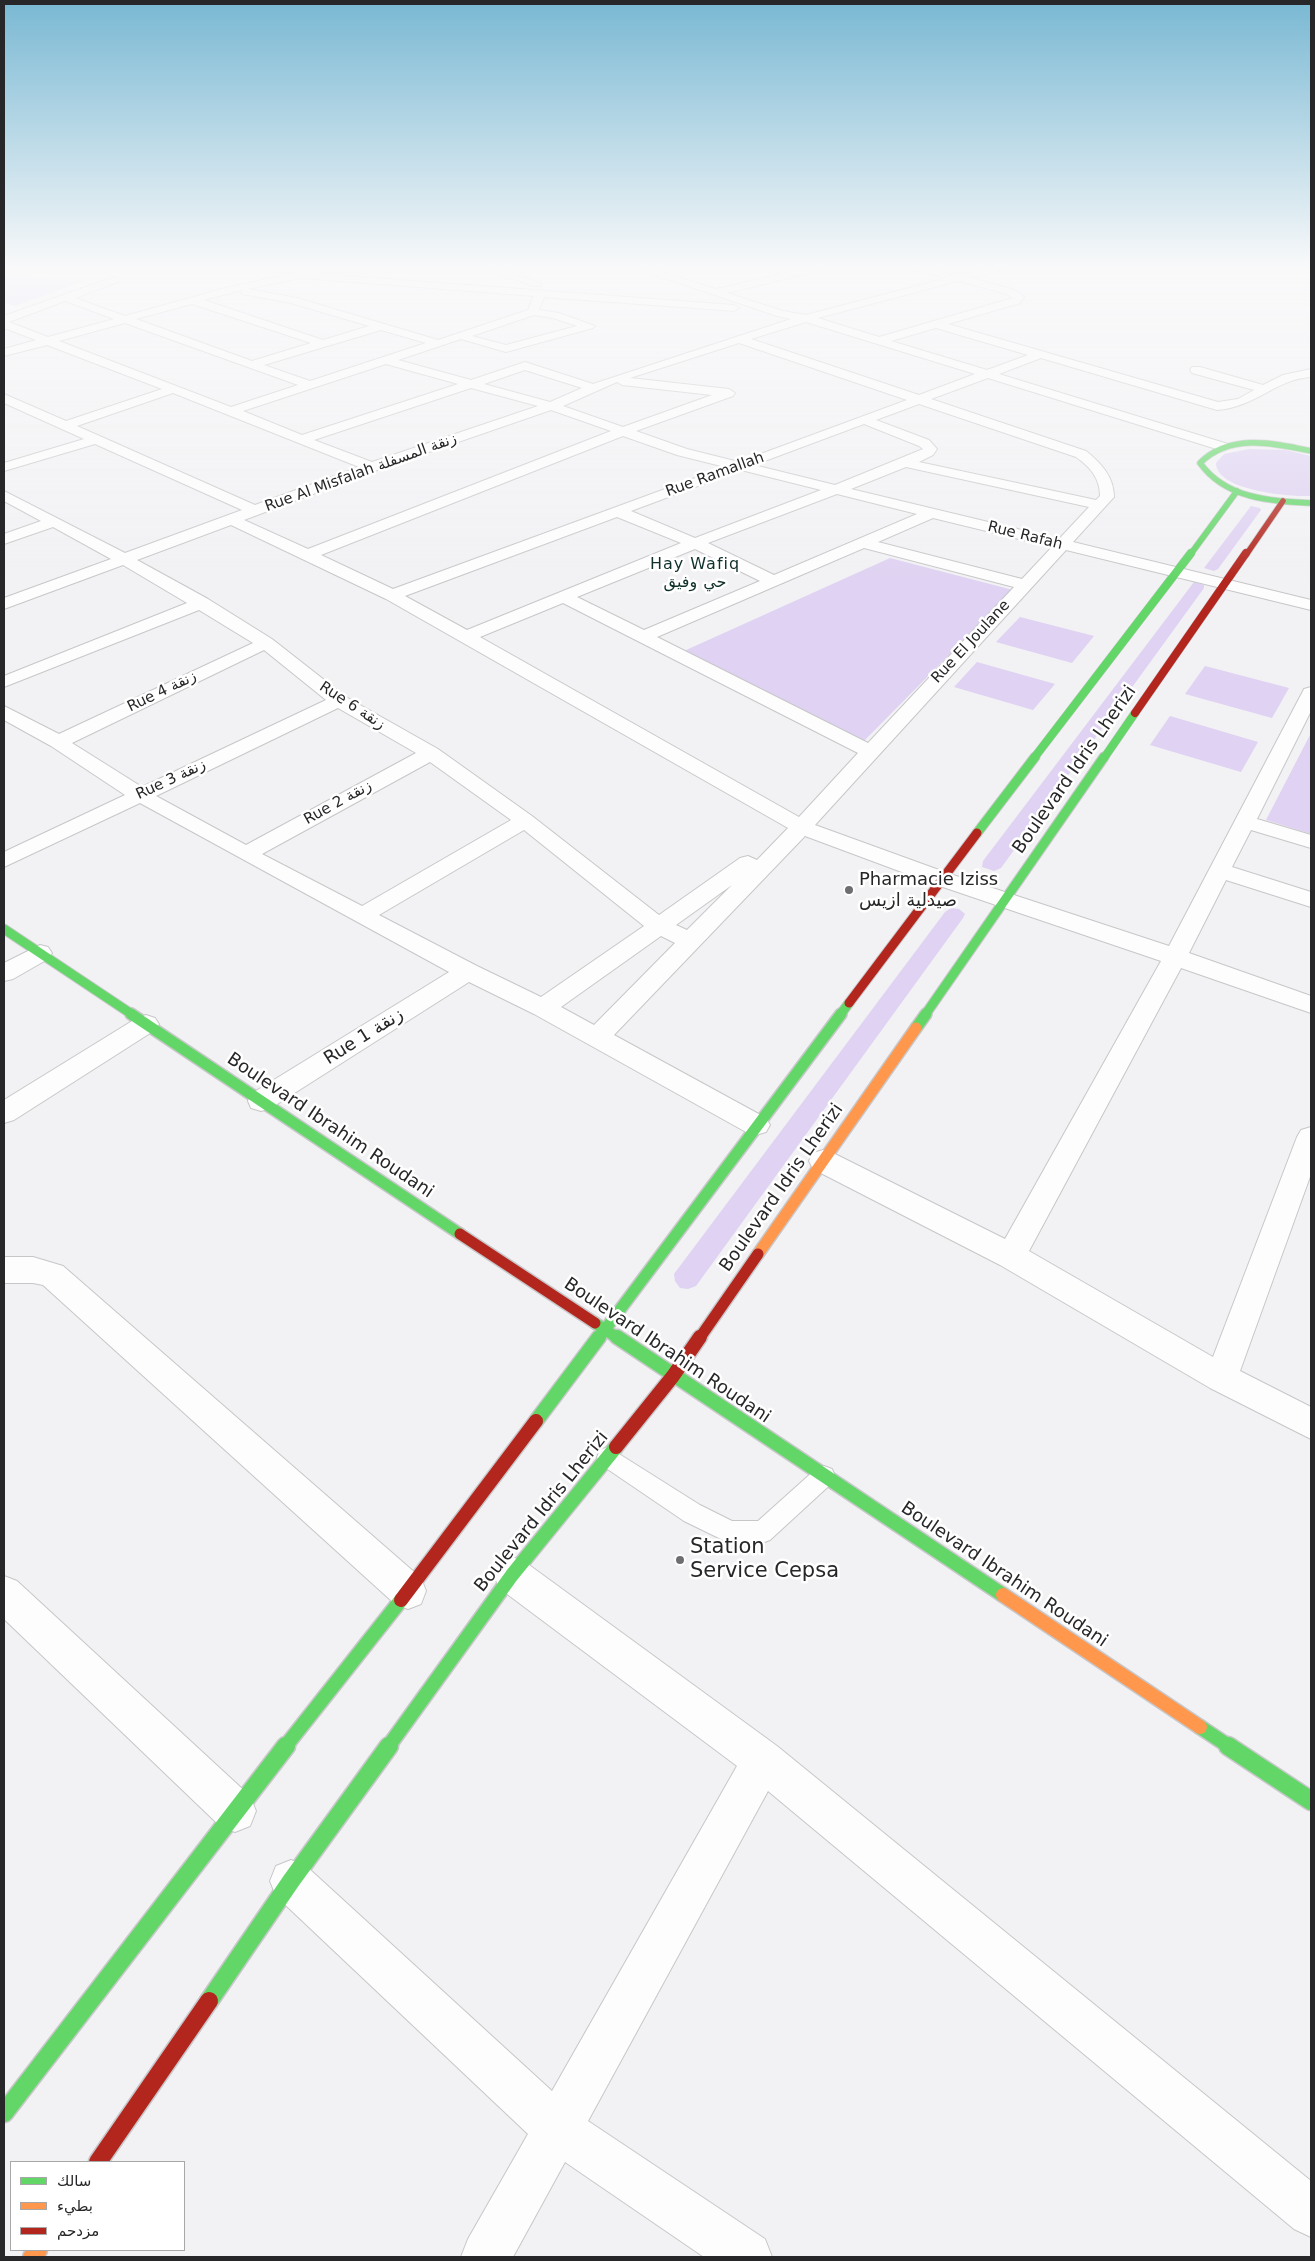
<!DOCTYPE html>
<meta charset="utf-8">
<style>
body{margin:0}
#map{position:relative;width:1315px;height:2261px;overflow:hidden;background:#f2f1f4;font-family:"DejaVu Sans","Noto Sans Arabic",sans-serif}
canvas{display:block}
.frame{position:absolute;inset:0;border:5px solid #272628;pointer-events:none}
.legend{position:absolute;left:10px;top:2161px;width:175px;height:90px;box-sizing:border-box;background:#fff;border:1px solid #a9a8a9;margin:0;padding:6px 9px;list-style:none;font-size:15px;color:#272628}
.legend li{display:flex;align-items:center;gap:10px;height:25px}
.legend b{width:25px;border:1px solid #a9a8a9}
</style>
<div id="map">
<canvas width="1315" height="2261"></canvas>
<div class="frame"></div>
<ul class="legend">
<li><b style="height:6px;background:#63d668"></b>سالك</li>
<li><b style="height:6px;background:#ff974d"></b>بطيء</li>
<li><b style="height:6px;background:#b3261e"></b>مزدحم</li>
</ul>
</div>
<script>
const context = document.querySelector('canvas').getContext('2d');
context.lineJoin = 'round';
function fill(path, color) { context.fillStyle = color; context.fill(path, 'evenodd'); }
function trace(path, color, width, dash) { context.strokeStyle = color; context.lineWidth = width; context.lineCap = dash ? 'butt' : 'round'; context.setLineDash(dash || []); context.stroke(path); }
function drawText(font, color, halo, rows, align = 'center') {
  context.font = font + ' "DejaVu Sans","Noto Sans Arabic",sans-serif'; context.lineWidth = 5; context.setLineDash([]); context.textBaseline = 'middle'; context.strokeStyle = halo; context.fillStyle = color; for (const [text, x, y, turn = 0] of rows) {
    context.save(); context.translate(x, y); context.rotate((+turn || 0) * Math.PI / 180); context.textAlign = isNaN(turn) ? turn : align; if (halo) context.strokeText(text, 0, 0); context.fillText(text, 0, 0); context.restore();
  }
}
const green = new Path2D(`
 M4,277L85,281L15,306L4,302Z
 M1249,449L1285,450L1311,456V496C1291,497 1216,491 1216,463L1224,454Z
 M1251,506L1260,508L1261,510L1218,569L1214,571L1204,568Z
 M890,558L1013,590L864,741L684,651Z
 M1194,582L1204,585V588L1001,868L994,871L982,867L983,861Z
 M1020,617L1094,636L1072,663L996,642Z
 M977,662L1055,684L1033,710L954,687Z
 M1205,666L1289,688L1272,718L1185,694Z
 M1170,716L1258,742L1241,772L1150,745Z
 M1311,733V834L1266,820Z
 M951,908L959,909L965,914L963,918L696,1286L688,1289L680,1288L675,1281L674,1274L945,912Z`);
const lane = new Path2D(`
 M608,1447L700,1505L732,1521H758L816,1469L824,1466L832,1469L835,1476L832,1483L770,1540L762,1543H731L723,1540L684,1521L600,1464L597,1457L600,1450Z`);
const street = new Path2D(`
 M478,265H491L542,284L541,286H533Z
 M626,265H640L716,289L820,265H836L835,267L727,293L783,311L806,315L947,278L905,267L904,265C924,265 943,275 958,275C975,275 993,265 1013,265L1012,267L970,278L1015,290L1024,297L1020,303L948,324L1218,402L1238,399L1254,390L1192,373L1190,370L1192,367H1200L1263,385L1283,375L1311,369V377C1276,379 1256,407 1217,410L1041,358L999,374L1228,444L1230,447L1223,451L988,378L931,399L1086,451C1101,463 1114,477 1114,497L1073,542L1311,600V610L1066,550L815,825L950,874L1169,946L1302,693L1304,689L1311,687V711L1257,819L1311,835V848L1251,830L1232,867L1311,892V907L1226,880L1189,953L1311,996V1013L1181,968L1029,1251L1213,1357L1297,1137L1301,1130L1311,1127V1174L1240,1371L1311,1407V1439L1210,1388L1000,1265L813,1169L809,1161L813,1153L823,1150L833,1153L1005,1239L1161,961L934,884L805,836L614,1035L766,1118L770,1125L766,1132L756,1135L746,1132L534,1014L469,982L271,1108L261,1111L251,1108L248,1101L251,1094L449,972L140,803L4,867V852L125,795L51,746L4,720V706L59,734L253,643L199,610L4,687V676L187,603L123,565L4,609V598L111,559L53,527L4,544V534L41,521L4,501V491L125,553L242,510L95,444L4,471V463L84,439L4,403V394L66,421L162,389L47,345L4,356V349L36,340L4,328V316L114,277L119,280L118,282L75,298L125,316L229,287L316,269L320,270V274L734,305L739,308L734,311L544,297L539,310L559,313L595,326L593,328L506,352L461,339L398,360L471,380L525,362L593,384L791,319L777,316ZM301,278L534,296L528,310L438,340L297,298L248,289ZM958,281L1007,294L1013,298L879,337L818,318ZM242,290V294L291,303L369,326L323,340L204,300ZM65,301L114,319L48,337L9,322ZM192,304L311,343L252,361L136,319ZM534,315L553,318L577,326L506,345L472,336ZM806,322L975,374L919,395L751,339ZM125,323L298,385L231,407L59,341ZM936,328L1028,355L987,370L891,341ZM381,330L426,343L310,381L264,365ZM739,343L907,400L739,462L687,449L636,431L733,396L735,393L729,389L630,378ZM386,364L458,384L302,435L243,411ZM525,370L582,388L550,402L484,384ZM617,382L622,385L712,395L623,427L563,406ZM471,388L538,406L372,462L314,440ZM173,393L359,467L255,505L77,426ZM919,404L1076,457C1090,467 1100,478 1100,496L1096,500L919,462L933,455L937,449L929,440L876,420ZM551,410L611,431L308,549L244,520L377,470ZM864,424L919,446L923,449L835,485L754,465ZM623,436L677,455L725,467L393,589L321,555ZM906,467L1089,507L1059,539L851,489ZM741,470L821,490L695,538L631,511ZM837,494L917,514L774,575L708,543ZM617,517L681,543L467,630L405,596ZM933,518L1052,547L1022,579L878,542ZM231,525L386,599L788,828L757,860L748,856L740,858L659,915L532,816L438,749L346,697L272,639L208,599L137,560ZM864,548L1014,587L868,743L657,637ZM695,549L760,581L644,630L577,597ZM563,603L858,753L799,817L480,637ZM264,650L326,700L142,787L72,743ZM338,708L416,753L246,845L156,796ZM430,762L511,820L362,906L262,854ZM524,830L644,926L541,997L477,966L379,915ZM732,885L687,930L676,925ZM661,936L675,943L594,1025L561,1007Z
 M40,945L48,947L52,953L48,959L13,979L4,981V963Z
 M146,1015L155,1018L159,1024L155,1030L14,1120L4,1123V1100L137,1018Z
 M4,1257H33L63,1266L421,1578L426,1591L421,1604L408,1609L395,1604L43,1285L33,1283H4Z
 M512,1557L525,1562L777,1746L1311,2181V2237L1294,2229L768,1791L588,2121L765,2239L772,2257H704L565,2162L513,2257H461L468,2239L528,2134L276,1896L270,1881L276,1866L291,1860L306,1866L552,2091L737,1766L499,1588L494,1575L499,1562Z
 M4,1576L17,1581L250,1796L256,1811L250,1826L235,1832L220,1826L4,1619Z`);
const fastFar5 = new Path2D(`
 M1311,451C1273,443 1230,433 1200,463C1226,499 1270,501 1311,503
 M1190,555L1237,491`);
const fastFar4 = new Path2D(`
 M1034,758L1191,553
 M1104,758L1135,713`);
const fastFar3 = new Path2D(`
 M977,833L1035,757
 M4,929L133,1015
 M840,1015L849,1003
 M925,1015L1104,757`);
const fastFar2 = new Path2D(`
 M131,1014L460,1234
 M916,1028L926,1014
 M595,1323L619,1339
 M598,1339L841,1014`);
const fastFar1 = new Path2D(`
 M617,1337L1003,1595
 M536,1421L599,1337
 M1200,1727L1230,1747
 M285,1747L401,1600
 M388,1747L512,1575L616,1447`);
const fast = new Path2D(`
 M1228,1746L1311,1801
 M209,2001L291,1881L389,1746
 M4,2113L286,1746`);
const slowFar2 = new Path2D(`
 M758,1254L916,1028`);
const slowFar1 = new Path2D(`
 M1003,1595L1200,1727`);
const slow = new Path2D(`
 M32,2257L38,2250`);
const jamFar5 = new Path2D(`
 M1246,555L1283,501`);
const jamFar4 = new Path2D(`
 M1135,713L1246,553`);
const jamFar3 = new Path2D(`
 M849,1003L977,833`);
const jamFar2 = new Path2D(`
 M460,1234L595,1323
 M699,1339L758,1254`);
const jamFar1 = new Path2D(`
 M616,1447L673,1376L700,1337
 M401,1600L536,1421`);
const jam = new Path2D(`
 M98,2162L209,2001`);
const markers = [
 [849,890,5,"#6e6d6f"],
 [680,1560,5,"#6e6d6f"]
];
const farStreetnames = [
 ["Rue Al Misfalah زنقة المسفلة",361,473,-20],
 ["Rue Ramallah",715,475,-20],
 ["Rue Rafah",1025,536,14],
 ["Rue El Joulane",971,642,-47],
 ["Rue 4 زنقة",162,692,-26],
 ["Rue 6 زنقة",352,706,33],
 ["Rue 3 زنقة",171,780,-25],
 ["Rue 2 زنقة",338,803,-29]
];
const farNeighbourhoodnames = [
 ["Hay Wafiq",695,565],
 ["حي وفيق",695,583]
];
const streetNames = [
 ["Boulevard Idris Lherizi",1075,770,-55],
 ["Rue 1 زنقة",364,1037,-32],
 ["Boulevard Ibrahim Roudani",330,1126,34],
 ["Boulevard Idris Lherizi",782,1188,-55],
 ["Boulevard Ibrahim Roudani",667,1351,34],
 ["Boulevard Idris Lherizi",542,1512,-51],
 ["Boulevard Ibrahim Roudani",1004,1575,34]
];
const poiNames = [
 ["Pharmacie Iziss",859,880],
 ["صيدلية ازيس",859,901]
];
const nearPoinames = [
 ["Station",690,1548],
 ["Service Cepsa",690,1572]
];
fill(green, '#dfd2f2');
trace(lane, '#c7c7c9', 2);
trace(street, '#c7c7c9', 2);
trace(fastFar5, '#c7c7c9', 7);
trace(fastFar4, '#c7c7c9', 9);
trace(fastFar3, '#c7c7c9', 11);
trace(fastFar2, '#c7c7c9', 14);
trace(fastFar1, '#c7c7c9', 17);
trace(fast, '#c7c7c9', 21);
trace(slowFar2, '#c7c7c9', 14);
trace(slowFar1, '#c7c7c9', 17);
trace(slow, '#c7c7c9', 21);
trace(jamFar5, '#c7c7c9', 7);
trace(jamFar4, '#c7c7c9', 9);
trace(jamFar3, '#c7c7c9', 11);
trace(jamFar2, '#c7c7c9', 14);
trace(jamFar1, '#c7c7c9', 17);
trace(jam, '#c7c7c9', 21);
fill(lane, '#fdfdfd');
fill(street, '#fdfdfd');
trace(fastFar5, '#63d668', 5.5);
trace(fastFar4, '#63d668', 8);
trace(fastFar3, '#63d668', 9);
trace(fastFar2, '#63d668', 11);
trace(fastFar1, '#63d668', 14);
trace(fast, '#63d668', 18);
trace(slowFar2, '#ff974d', 11);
trace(slowFar1, '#ff974d', 14);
trace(slow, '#ff974d', 18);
trace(jamFar5, '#b3261e', 5.5);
trace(jamFar4, '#b3261e', 8);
trace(jamFar3, '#b3261e', 9);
trace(jamFar2, '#b3261e', 11);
trace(jamFar1, '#b3261e', 14);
trace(jam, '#b3261e', 18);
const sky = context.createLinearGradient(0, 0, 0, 581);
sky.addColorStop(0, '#79b8d3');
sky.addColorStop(0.46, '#f9f9fa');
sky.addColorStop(1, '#f9f9fa00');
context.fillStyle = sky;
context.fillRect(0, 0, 1315, 581);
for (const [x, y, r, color] of markers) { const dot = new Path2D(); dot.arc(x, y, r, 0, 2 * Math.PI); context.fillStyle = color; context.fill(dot); trace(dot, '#fff', 2); }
drawText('15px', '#272628', '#fff', farStreetnames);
context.letterSpacing = '1px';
drawText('16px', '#10312b', '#fff', farNeighbourhoodnames);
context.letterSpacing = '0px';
drawText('18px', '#272628', '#fff', streetNames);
drawText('18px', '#272628', '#fff', poiNames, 'left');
drawText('21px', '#272628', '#fff', nearPoinames, 'left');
</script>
